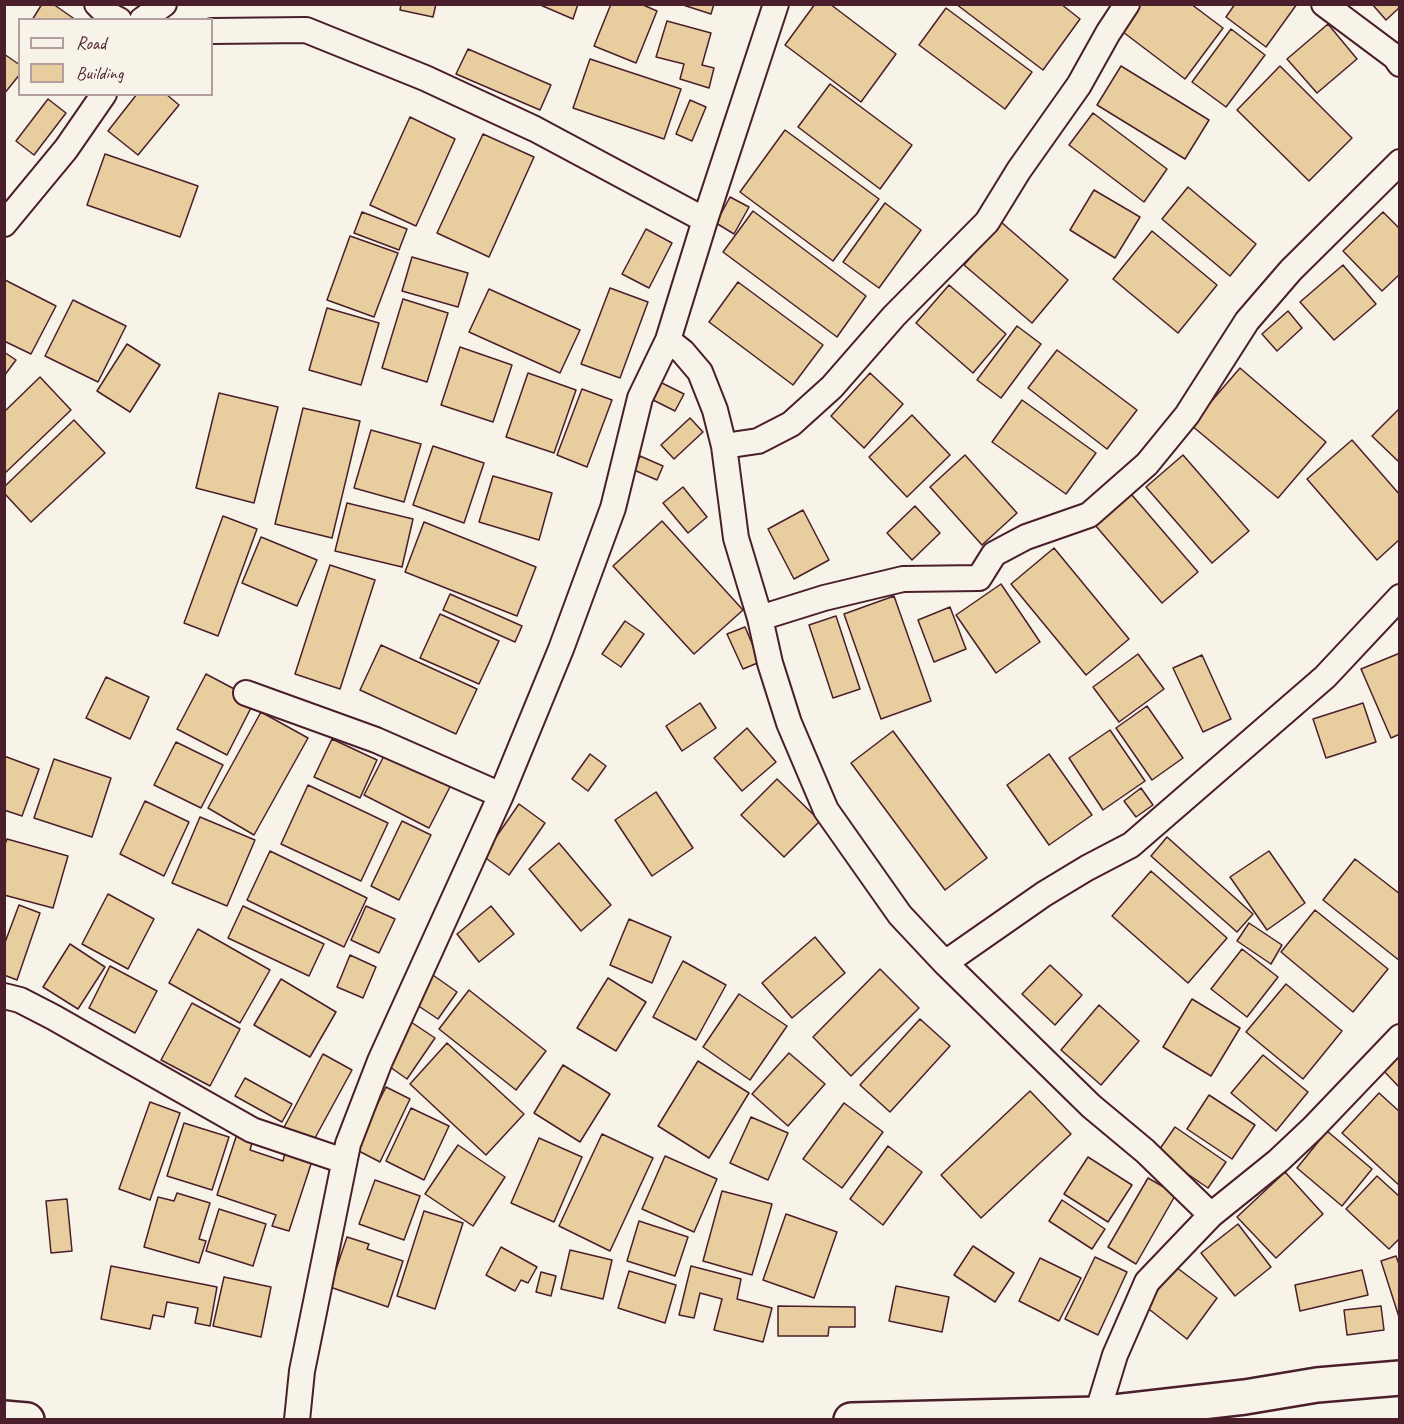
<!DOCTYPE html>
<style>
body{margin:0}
#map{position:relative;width:1404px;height:1424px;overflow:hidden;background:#f7f3e8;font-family:Caveat,sans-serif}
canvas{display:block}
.frame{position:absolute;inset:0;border:6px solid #4a1f2b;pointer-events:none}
.legend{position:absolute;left:18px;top:18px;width:195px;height:78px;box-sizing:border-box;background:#f7f3e8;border:2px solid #b29e9c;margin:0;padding:8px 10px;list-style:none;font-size:18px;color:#4a1f2b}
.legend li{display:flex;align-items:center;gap:12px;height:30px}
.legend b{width:30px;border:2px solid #b29e9c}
</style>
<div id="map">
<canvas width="1404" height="1424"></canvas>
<div class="frame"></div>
<ul class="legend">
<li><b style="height:8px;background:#f7f3e8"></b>Road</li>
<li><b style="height:16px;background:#e8ce9e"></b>Building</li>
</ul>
</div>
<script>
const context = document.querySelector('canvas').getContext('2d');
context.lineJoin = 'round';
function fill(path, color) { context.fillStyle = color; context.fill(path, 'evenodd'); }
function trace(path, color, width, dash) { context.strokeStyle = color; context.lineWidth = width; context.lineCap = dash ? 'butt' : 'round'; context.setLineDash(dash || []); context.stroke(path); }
const building = new Path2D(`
 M42,4H53L76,20H32Z
 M401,4H436L433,17L400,10Z
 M538,4H578L573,19Z
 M611,4H641L657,11L636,63L594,46Z
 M680,4H714L711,14Z
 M815,4H830L896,54L861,102L785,45Z
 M956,4H1061L1080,19L1043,70Z
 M1137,4H1191L1223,28L1185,79L1119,29Z
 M1235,4H1297L1266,47L1226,17Z
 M1372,4H1400V7L1386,20Z
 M946,8L1032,72L1005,109L919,45Z
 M667,21L711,33L702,65L714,68L709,88L680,79L684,64L656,57Z
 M1328,24L1357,59L1317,93L1287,59Z
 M1231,29L1265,55L1226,107L1192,82Z
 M468,49L551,85L540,110L456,74Z
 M4,54L20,65V74L4,94Z
 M590,59L681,89L664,139L573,108Z
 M1121,66L1209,120L1185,159L1097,105Z
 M1280,66L1352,138L1309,181L1237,110Z
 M830,84L912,145L880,189L798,127Z
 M137,94H166L179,105L138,155L108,131Z
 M48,99L66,113L34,155L16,141Z
 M690,100L706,107L692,141L676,134Z
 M1093,113L1167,169L1144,202L1069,145Z
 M410,117L455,139L416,226L370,205Z
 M785,130L879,199L833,261L740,192Z
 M483,134L534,157L489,257L437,233Z
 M105,154L198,186L180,237L87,205Z
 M1188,187L1256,244L1230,276L1162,219Z
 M1094,190L1140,217L1115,258L1070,230Z
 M730,197L749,207L734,234L716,223Z
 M885,203L921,230L879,288L843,262Z
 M753,211L866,296L837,337L723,252Z
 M362,212L407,229L399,250L354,233Z
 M1383,212L1400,229V274L1382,291L1343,251Z
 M1001,222L1068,280L1032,323L964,265Z
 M646,229L672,243L649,288L622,274Z
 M1152,231L1217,285L1178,333L1113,279Z
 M350,236L398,253L374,317L327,300Z
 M412,257L468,273L458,307L402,291Z
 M1343,265L1376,304L1334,340L1300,302Z
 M5,280L56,306L31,354L4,341Z
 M738,282L823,345L793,385L709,322Z
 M949,285L1006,334L973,373L916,323Z
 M610,288L648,302L620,378L581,364Z
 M489,289L580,330L560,373L469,332Z
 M403,299L448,313L427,382L382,368Z
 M73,300L126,326L98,382L45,356Z
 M327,308L379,323L361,385L309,370Z
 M1288,311L1302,328L1277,351L1262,334Z
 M1017,326L1041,344L1001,398L977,380Z
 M127,344L160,365L130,412L97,391Z
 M460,347L512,365L493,422L441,405Z
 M1057,350L1137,410L1107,449L1028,388Z
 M4,352L16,360L4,376Z
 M1240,368L1326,442L1278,498L1191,425Z
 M528,373L576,390L554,453L506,437Z
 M870,373L903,404L864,448L831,416Z
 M40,377L71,410L4,474V412Z
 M658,381L684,394L675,411L649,398Z
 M582,389L612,400L587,467L557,455Z
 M219,393L278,407L254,503L196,488Z
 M1022,400L1096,453L1066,494L992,442Z
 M303,408L360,421L332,538L275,524Z
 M1400,408V463L1372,436Z
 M912,415L950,455L907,497L869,457Z
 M690,418L703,432L674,459L661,445Z
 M74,420L105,453L31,522L4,493V487Z
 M371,430L421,444L404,502L354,488Z
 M1352,440L1400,495V539L1377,560L1307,479Z
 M433,446L484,463L464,523L413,505Z
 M965,455L1017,513L982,545L930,487Z
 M1183,455L1249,531L1212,563L1146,487Z
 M640,456L663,466L657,480L634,470Z
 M493,476L552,493L539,540L479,522Z
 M683,487L707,517L688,533L663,503Z
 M1131,494L1198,572L1162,603L1095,525Z
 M347,503L413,519L402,567L335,551Z
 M915,506L940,533L912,560L887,533Z
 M803,510L829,560L794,579L768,529Z
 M223,516L257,529L218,636L184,623Z
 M662,521L743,610L694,654L613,566Z
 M424,522L536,567L517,616L405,572Z
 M261,537L317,560L297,606L242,583Z
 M1054,548L1129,639L1086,675L1011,584Z
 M330,565L375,580L340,689L295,674Z
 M1001,584L1040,642L996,673L956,615Z
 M450,594L522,626L515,642L443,610Z
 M894,596L931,701L881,719L844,614Z
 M950,607L966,649L934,662L918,620Z
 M440,614L499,641L479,684L420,658Z
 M836,616L860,689L833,698L809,625Z
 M625,621L644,634L621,667L602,654Z
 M745,627L760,662L743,669L727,634Z
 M381,645L477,689L456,734L360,690Z
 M1400,653V734L1391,738L1361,669Z
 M1138,654L1164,689L1119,722L1093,687Z
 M1202,655L1231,719L1203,732L1173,668Z
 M206,674L255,700L227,755L177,729Z
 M106,677L149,697L130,739L86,718Z
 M700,703L716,728L682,751L666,726Z
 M1363,703L1376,742L1326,758L1313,719Z
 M1147,706L1183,758L1152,780L1116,728Z
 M261,712L308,738L254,835L208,808Z
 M747,728L776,762L742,791L714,758Z
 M1110,730L1145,781L1103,810L1069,758Z
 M893,731L987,858L945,890L851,763Z
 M332,739L377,760L360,798L314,777Z
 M176,742L223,765L201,808L154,785Z
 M388,748L453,781L429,828L364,795Z
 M590,754L606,766L588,791L572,779Z
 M1049,754L1092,815L1049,845L1007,785Z
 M4,756L39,769L22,816L4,810Z
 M54,759L111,778L92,837L34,818Z
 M777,779L820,821L784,857L741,815Z
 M308,785L388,823L361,881L281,844Z
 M1141,788L1153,805L1136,817L1124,801Z
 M656,792L693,848L652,876L615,820Z
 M145,801L189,822L164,876L120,854Z
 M519,804L545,823L509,875L483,856Z
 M200,817L255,840L227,906L172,883Z
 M402,821L431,835L399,900L371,886Z
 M1167,837L1253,914L1237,932L1151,856Z
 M7,839L68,856L53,908L4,895V847Z
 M559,843L611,905L581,931L529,869Z
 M270,851L367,898L344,947L247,900Z
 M1269,851L1305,903L1267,930L1230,877Z
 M1355,859L1400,894V961L1323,900Z
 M1151,871L1227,938L1188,983L1112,916Z
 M108,894L154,919L128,969L82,944Z
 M19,905L40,913L17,980L4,975V945Z
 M243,906L324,944L309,976L228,938Z
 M366,906L395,919L379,953L351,940Z
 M491,906L514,934L479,962L457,934Z
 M1315,910L1388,969L1353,1012L1281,952Z
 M629,919L671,937L652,983L610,965Z
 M1249,923L1282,945L1271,964L1237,941Z
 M198,929L270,970L240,1023L169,983Z
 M815,937L845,973L792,1018L762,983Z
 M70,944L105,967L78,1009L43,987Z
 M1242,949L1278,977L1247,1017L1211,989Z
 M350,955L376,967L363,998L337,987Z
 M683,961L726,985L696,1040L653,1017Z
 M1050,965L1082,995L1055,1025L1022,994Z
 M110,966L157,991L135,1033L89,1008Z
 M880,969L919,1008L851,1076L813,1037Z
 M430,973L457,992L438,1019L411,1001Z
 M608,978L646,1002L616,1051L577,1028Z
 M281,979L336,1012L310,1057L254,1025Z
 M1286,984L1342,1031L1303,1079L1246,1032Z
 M469,990L546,1051L516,1090L439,1029Z
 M739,994L787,1026L750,1080L703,1047Z
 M1192,999L1240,1028L1211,1076L1163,1047Z
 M192,1003L240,1029L210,1086L161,1060Z
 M1099,1005L1139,1041L1101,1085L1061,1050Z
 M920,1019L950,1046L890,1112L860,1085Z
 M411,1022L435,1038L407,1079L383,1062Z
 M447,1043L524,1114L486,1155L410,1084Z
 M1400,1050V1088L1381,1068Z
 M789,1053L825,1084L788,1126L752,1094Z
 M323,1054L352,1070L309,1149L281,1133Z
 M1263,1055L1308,1092L1276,1131L1231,1093Z
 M698,1061L749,1093L709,1158L658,1126Z
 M563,1065L610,1094L580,1142L534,1113Z
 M245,1078L292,1104L282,1122L235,1096Z
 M386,1087L410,1099L380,1162L355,1149Z
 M1030,1091L1071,1134L981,1218L941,1175Z
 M1379,1093L1400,1112V1186L1342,1133Z
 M1209,1095L1255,1125L1232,1159L1187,1129Z
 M150,1102L180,1113L150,1200L119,1189Z
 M844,1103L883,1132L842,1188L803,1159Z
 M411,1108L449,1126L424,1180L386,1161Z
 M751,1117L788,1133L768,1180L730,1163Z
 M184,1123L229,1137L212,1190L167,1176Z
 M1175,1127L1226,1162L1208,1188L1157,1153Z
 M1327,1131L1372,1169L1342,1206L1297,1168Z
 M237,1134L253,1139L250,1150L283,1161L286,1149L313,1158L289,1231L272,1226L276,1215L217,1195Z
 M602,1134L653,1158L610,1251L559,1226Z
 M539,1138L582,1157L554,1222L511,1203Z
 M458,1145L505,1177L473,1226L425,1194Z
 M888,1146L922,1172L883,1225L850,1199Z
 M665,1156L717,1179L694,1232L642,1209Z
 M1088,1157L1132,1185L1108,1222L1064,1194Z
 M1285,1172L1323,1214L1276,1258L1237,1217Z
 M1377,1176L1400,1197V1238L1389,1249L1346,1209Z
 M1148,1178L1176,1194L1136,1264L1108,1247Z
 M375,1180L420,1196L404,1240L359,1224Z
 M722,1191L772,1204L752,1275L703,1261Z
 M177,1193L210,1203L199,1239L206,1241L199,1263L144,1247L158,1197L174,1201Z
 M67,1199L72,1251L51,1253L46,1201Z
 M1062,1200L1105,1229L1092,1249L1049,1221Z
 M219,1209L266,1224L253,1266L206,1251Z
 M424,1211L463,1223L435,1309L397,1296Z
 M786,1214L837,1232L814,1298L763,1280Z
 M639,1221L688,1237L675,1276L627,1261Z
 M1238,1224L1271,1267L1235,1296L1201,1253Z
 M347,1237L369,1244L367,1249L403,1261L388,1307L330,1287Z
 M973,1246L1014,1273L995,1302L954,1275Z
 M501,1247L537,1267L528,1283L521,1280L515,1291L486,1275Z
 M570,1250L612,1260L603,1299L561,1289Z
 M1396,1256L1400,1267L1399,1317L1381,1261Z
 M1095,1257L1127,1272L1098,1335L1065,1319Z
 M1040,1258L1081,1278L1059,1321L1019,1301Z
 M111,1266L217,1287L210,1326L195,1323L198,1308L167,1302L164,1317L153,1315L150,1329L101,1319Z
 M691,1266L741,1279L737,1299L772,1308L763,1342L714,1330L722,1299L700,1293L694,1318L679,1315Z
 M1176,1267L1217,1298L1187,1339L1145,1306Z
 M1362,1270L1368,1295L1300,1311L1295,1285Z
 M629,1271L676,1285L665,1323L618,1308Z
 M541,1272L556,1276L551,1296L536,1292Z
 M224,1277L271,1287L261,1337L213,1326Z
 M896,1286L949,1297L942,1332L889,1321Z
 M778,1306L855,1307V1327H829L828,1336H778Z
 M1381,1306L1384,1330L1347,1335L1344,1310Z`);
const street = new Path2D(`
 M97,4L107,14L119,20
 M1324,4L1395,57L1400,64
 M142,20L164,4
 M212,31L306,30L425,78L535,129L705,220
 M4,224L66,149L104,94
 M668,340L683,352L700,372L715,410L724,446L736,538L760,618L770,663L789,723L826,810L900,915L945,963L1091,1106L1145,1151L1211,1215
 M724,446L758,441L791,424L832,387L894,316L987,222L1019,170L1079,85L1108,33L1127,4
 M760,618L824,598L903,579L979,578L994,554L1026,537L1089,515L1147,464L1187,415L1247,321L1291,270L1400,162
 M246,693L376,740L501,795
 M945,963L1044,894L1087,868L1131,845L1325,677L1400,597
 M4,996L20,1000L53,1017L252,1130L344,1161
 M1097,1414L1115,1355L1147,1282L1211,1215L1278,1161L1313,1128L1400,1037
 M297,1420L302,1371L348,1144L380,1061L501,795L561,649L613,508L640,398L668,340L705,220L776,4`);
const secondary = new Path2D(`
 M4,1418L27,1420
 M851,1420L1097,1414L1245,1397L1317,1385L1400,1378`);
fill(building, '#e8ce9e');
trace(building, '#4a1f2b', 1.5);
trace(street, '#4a1f2b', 28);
trace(secondary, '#4a1f2b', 38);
trace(street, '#f7f3e8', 24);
trace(secondary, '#f7f3e8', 33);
</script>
